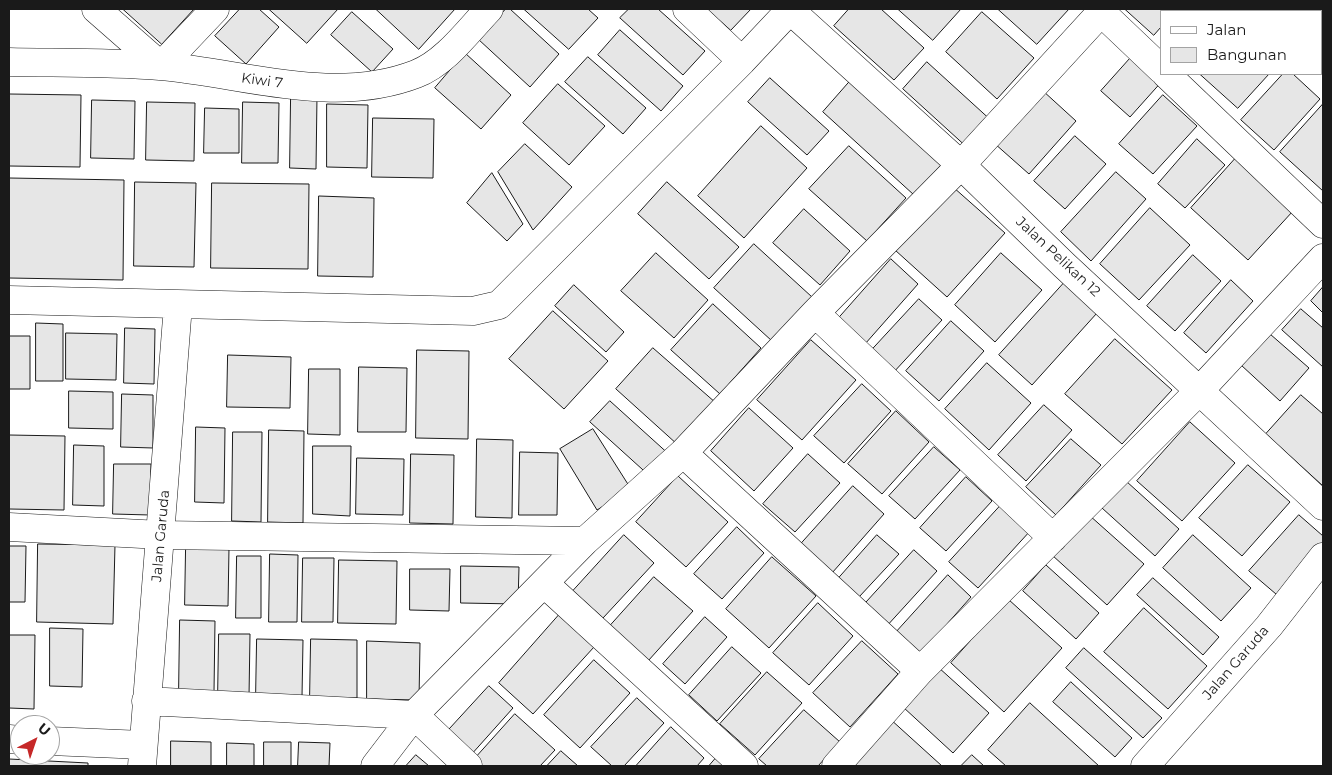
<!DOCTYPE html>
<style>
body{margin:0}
#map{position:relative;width:1332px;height:775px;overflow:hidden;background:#fff;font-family:Montserrat,sans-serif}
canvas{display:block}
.frame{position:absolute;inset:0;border:10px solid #1a1a1a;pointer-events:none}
.legend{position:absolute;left:1160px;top:10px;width:162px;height:65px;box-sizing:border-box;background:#fff;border:1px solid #a3a3a3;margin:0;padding:6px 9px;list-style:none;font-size:15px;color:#1a1a1a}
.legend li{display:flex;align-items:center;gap:10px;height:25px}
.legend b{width:25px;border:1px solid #a3a3a3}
.north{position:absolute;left:10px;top:715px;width:50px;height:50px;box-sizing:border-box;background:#fff;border:1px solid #a3a3a3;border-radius:50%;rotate:41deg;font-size:14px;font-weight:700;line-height:20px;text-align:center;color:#1a1a1a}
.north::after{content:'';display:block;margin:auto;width:18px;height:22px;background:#c62828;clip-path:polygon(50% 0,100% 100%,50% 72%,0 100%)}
</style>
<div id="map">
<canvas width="1332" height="775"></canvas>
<div class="frame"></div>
<ul class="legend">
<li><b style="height:6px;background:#fff"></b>Jalan</li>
<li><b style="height:14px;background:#e6e6e6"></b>Bangunan</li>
</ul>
<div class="north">U</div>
</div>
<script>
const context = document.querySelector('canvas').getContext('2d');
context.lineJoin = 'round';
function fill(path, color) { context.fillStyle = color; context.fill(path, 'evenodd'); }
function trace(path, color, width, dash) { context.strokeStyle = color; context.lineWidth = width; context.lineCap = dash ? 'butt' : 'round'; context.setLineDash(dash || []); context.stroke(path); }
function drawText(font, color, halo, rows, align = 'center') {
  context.font = font + ' Montserrat,sans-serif'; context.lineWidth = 4; context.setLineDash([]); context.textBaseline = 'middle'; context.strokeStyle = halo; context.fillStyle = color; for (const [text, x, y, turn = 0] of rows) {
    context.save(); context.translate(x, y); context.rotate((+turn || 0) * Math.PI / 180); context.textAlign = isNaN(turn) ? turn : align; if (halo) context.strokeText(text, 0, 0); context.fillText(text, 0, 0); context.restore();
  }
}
const building = new Path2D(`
 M123,9H194L162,44Z
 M240,9H259L279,27L246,64L215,36Z
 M269,9H338L307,43Z
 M376,9H455L419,49Z
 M506,9H510L559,54L530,87L478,39Z
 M524,9H588L598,18L569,49Z
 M629,9H658L705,51L683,75L620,18Z
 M707,9H751L731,30Z
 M849,9H881L924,48L894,80L834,26Z
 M898,9H961L933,40Z
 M998,9H1069L1037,44Z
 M1125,9H1177L1175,11H1161V27L1154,35Z
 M1194,9H1227L1225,11H1192Z
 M1287,9H1321L1318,11H1285Z
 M352,12L393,49L372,72L331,35Z
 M982,12L1034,58L997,99L946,52Z
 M1323,18V45L1321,43V21Z
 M620,30L683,86L661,111L598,55Z
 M465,53L511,95L481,129L435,88Z
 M1135,53L1164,79L1130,117L1101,91Z
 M588,57L646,108L623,134L565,82Z
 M927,62L994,123L970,150L903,89Z
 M1200,74H1269L1238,108Z
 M1283,74H1293L1320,99L1274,150L1241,120Z
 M770,78L829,131L807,155L748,102Z
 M852,79L944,162L914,195L823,112Z
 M558,84L605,126L569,165L523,123Z
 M1042,90L1076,121L1029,174L994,143Z
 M9,94L81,95L80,167L9,166Z
 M1163,95L1197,126L1153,174L1119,144Z
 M291,96H317L316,169L290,168Z
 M92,100L135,101L134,159L91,158Z
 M147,102L195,103L194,161L146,160Z
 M243,102L279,103L278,163H242Z
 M327,104L368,105L367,168L327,167Z
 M1323,104V191L1280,152Z
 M205,108L239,109V153H204Z
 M373,118L434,119L433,178L372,177Z
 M761,126L807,168L744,238L698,196Z
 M1075,136L1106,164L1065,209L1034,181Z
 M1197,139L1225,165L1185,208L1158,184Z
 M525,144L572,187L533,230L498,172Z
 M849,146L906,198L867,241L809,189Z
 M1235,159L1293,211L1248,260L1191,208Z
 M1116,172L1146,199L1091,261L1061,232Z
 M492,173L523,224L507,241L467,203Z
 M9,178L124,180L123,280L9,278Z
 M135,182L196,183L194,267L134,266Z
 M667,182L739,247L709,279L638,214Z
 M212,183L309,184L308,269L211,268Z
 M953,187L1005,233L947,297L895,250Z
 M319,196L374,198L373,277L318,276Z
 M1150,208L1190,245L1139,300L1100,264Z
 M804,209L850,251L820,285L773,243Z
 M754,244L812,297L772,341L714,288Z
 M656,253L708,300L674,338L621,291Z
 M1001,253L1042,290L995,342L955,305Z
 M1193,255L1221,281L1175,331L1147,306Z
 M891,259L918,284L865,344L838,319Z
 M1231,280L1253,301L1206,353L1184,333Z
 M1064,283L1097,313L1032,385L999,355Z
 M574,285L624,332L606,352L555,306Z
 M1323,287V313L1311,301Z
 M919,299L942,320L892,374L870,352Z
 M713,304L761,348L720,394L671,350Z
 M1301,309L1323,328V367L1282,330Z
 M553,311L608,361L564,409L509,359Z
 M951,321L984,351L939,401L906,371Z
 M36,323L63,324V381H36Z
 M125,328L155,329L154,384L124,383Z
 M66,333L117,334L116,380L66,379Z
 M1270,334L1309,368L1280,401L1241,365Z
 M9,336H30V389H9Z
 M1115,339L1172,390L1122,444L1065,394Z
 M811,340L856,380L802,440L757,400Z
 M653,348L716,403L678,445L616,389Z
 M417,350L469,351L468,439L416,438Z
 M228,355L291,357L290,408L227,407Z
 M987,363L1031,403L989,450L945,409Z
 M359,367L407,368L406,432H358Z
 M309,369H340V435L308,434Z
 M862,384L891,411L844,463L814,436Z
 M69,391L113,392V429L69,428Z
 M122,394L153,395V448L121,447Z
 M1301,395L1323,414V486L1266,434Z
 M610,401L672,457L653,479L590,422Z
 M1044,405L1072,430L1026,481L998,455Z
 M749,408L793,448L754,491L711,451Z
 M896,411L929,442L882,494L848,464Z
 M1190,422L1235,463L1182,521L1137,481Z
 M196,427L225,428L224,503L195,502Z
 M593,429L631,489L597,510L560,449Z
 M269,430L304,431L303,523L268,522Z
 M233,432H262L261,522L232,521Z
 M9,435L65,436L64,510L9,509Z
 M477,439L513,440L512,518L476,517Z
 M1071,439L1101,465L1056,515L1026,487Z
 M74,445L104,446V506L73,505Z
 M313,446H351L350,516L313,514Z
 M934,447L960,470L915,519L889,496Z
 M520,452L558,453L557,515H519Z
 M411,454L454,455L453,524L410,523Z
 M808,454L840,483L795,532L763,504Z
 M357,458L404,459L403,515L356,514Z
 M114,464H151L150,515L113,514Z
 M1248,465L1290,502L1242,556L1199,518Z
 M678,476L728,522L686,567L636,522Z
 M966,477L992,501L946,551L920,528Z
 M1126,481L1179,529L1155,556L1102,508Z
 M853,486L884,514L832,573L800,545Z
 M1002,504L1031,530L978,588L949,562Z
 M1089,515L1144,564L1107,605L1052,555Z
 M1299,515L1323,536V555L1283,600L1249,571Z
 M737,527L764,553L722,599L694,574Z
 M624,535L654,563L603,618L573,591Z
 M877,535L899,554L859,597L838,579Z
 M1193,535L1251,588L1221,621L1163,568Z
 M38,544L115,545L113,624L37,622Z
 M9,546H26L25,602H9Z
 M186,547L229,548L228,606L185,605Z
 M914,550L937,571L885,628L862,607Z
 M270,554L298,555L297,622H269Z
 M237,556H261V618H236Z
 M772,557L816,596L769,648L726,609Z
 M303,558H334L333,622H302Z
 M339,560L397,561L396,624L338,623Z
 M1046,565L1099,613L1076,639L1023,591Z
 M461,566L519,567L518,604L461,603Z
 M410,569H450L449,611L410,610Z
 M948,575L971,597L915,660L891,638Z
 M654,577L693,611L648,661L610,626Z
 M1153,578L1219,637L1203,655L1137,595Z
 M1008,599L1062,648L1004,712L951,663Z
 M818,603L853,636L809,685L773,653Z
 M1144,608L1207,666L1168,709L1104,652Z
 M559,615L594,647L533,714L499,683Z
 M705,617L727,637L685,684L663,664Z
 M180,620L215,621L214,692L179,691Z
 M50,628L83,629L82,687L50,686Z
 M219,634H250L249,697H218Z
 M9,635H35L34,709L9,708Z
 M257,639L303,640L302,697L256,696Z
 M311,639L357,640V698L310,697Z
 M367,641L420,643L419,700L367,699Z
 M862,641L898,674L850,727L813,693Z
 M732,647L761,673L717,721L689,695Z
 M1084,648L1162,718L1143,738L1066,668Z
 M594,660L630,693L580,748L544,715Z
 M938,667L989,713L953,753L903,707Z
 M767,672L802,703L755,755L720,724Z
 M1071,682L1132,738L1115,757L1053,702Z
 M489,686L513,708L470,756L445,734Z
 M637,698L664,723L624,766H612L591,747Z
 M1030,703L1099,766H1006L988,750Z
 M804,710L840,742L818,766H767L759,759Z
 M515,714L555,750L540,766H475L471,763Z
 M889,718L942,766H845Z
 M671,727L704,758L697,766H636Z
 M171,741L211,742V766H171Z
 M264,742H291V766H264Z
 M299,742L330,743L329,766H298Z
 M227,743L254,744V766H227Z
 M561,751L578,766H547Z
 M416,755L429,766H406Z
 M972,755L984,766H961Z
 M716,758L725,766H709Z
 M9,759L88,763V766H9Z`);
const minor = new Path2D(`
 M96,9L161,66L215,9
 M687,9L742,61
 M790,10L961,165L1064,265L1323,506
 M1101,12L1161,69
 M9,62C59,63 110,62 160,66C244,73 333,106 416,74C445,63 468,31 489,9
 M1166,74L1323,224
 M9,300L473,311L499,305L742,61L791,9
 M815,313L1053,538
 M683,453L920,671
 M9,527L161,535L585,541
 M545,584L744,766
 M146,701L414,715L468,766
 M9,739L20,740
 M50,741L143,745
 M142,766L178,305
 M375,766L414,715L585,541L683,453L815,313L961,165L1104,9
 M836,766L920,671L1200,390L1323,258
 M1145,766L1269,626L1323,557`);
const streetNames = [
 ["Kiwi 7",262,81,8],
 ["Jalan Pelikan 12",1058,257,43],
 ["Jalan Garuda",161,536,-85],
 ["Jalan Garuda",1236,663,-49]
];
fill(building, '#e6e6e6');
trace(building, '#1a1a1a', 1);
trace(minor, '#1a1a1a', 29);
trace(minor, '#fff', 28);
drawText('14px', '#1a1a1a', '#fff', streetNames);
</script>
